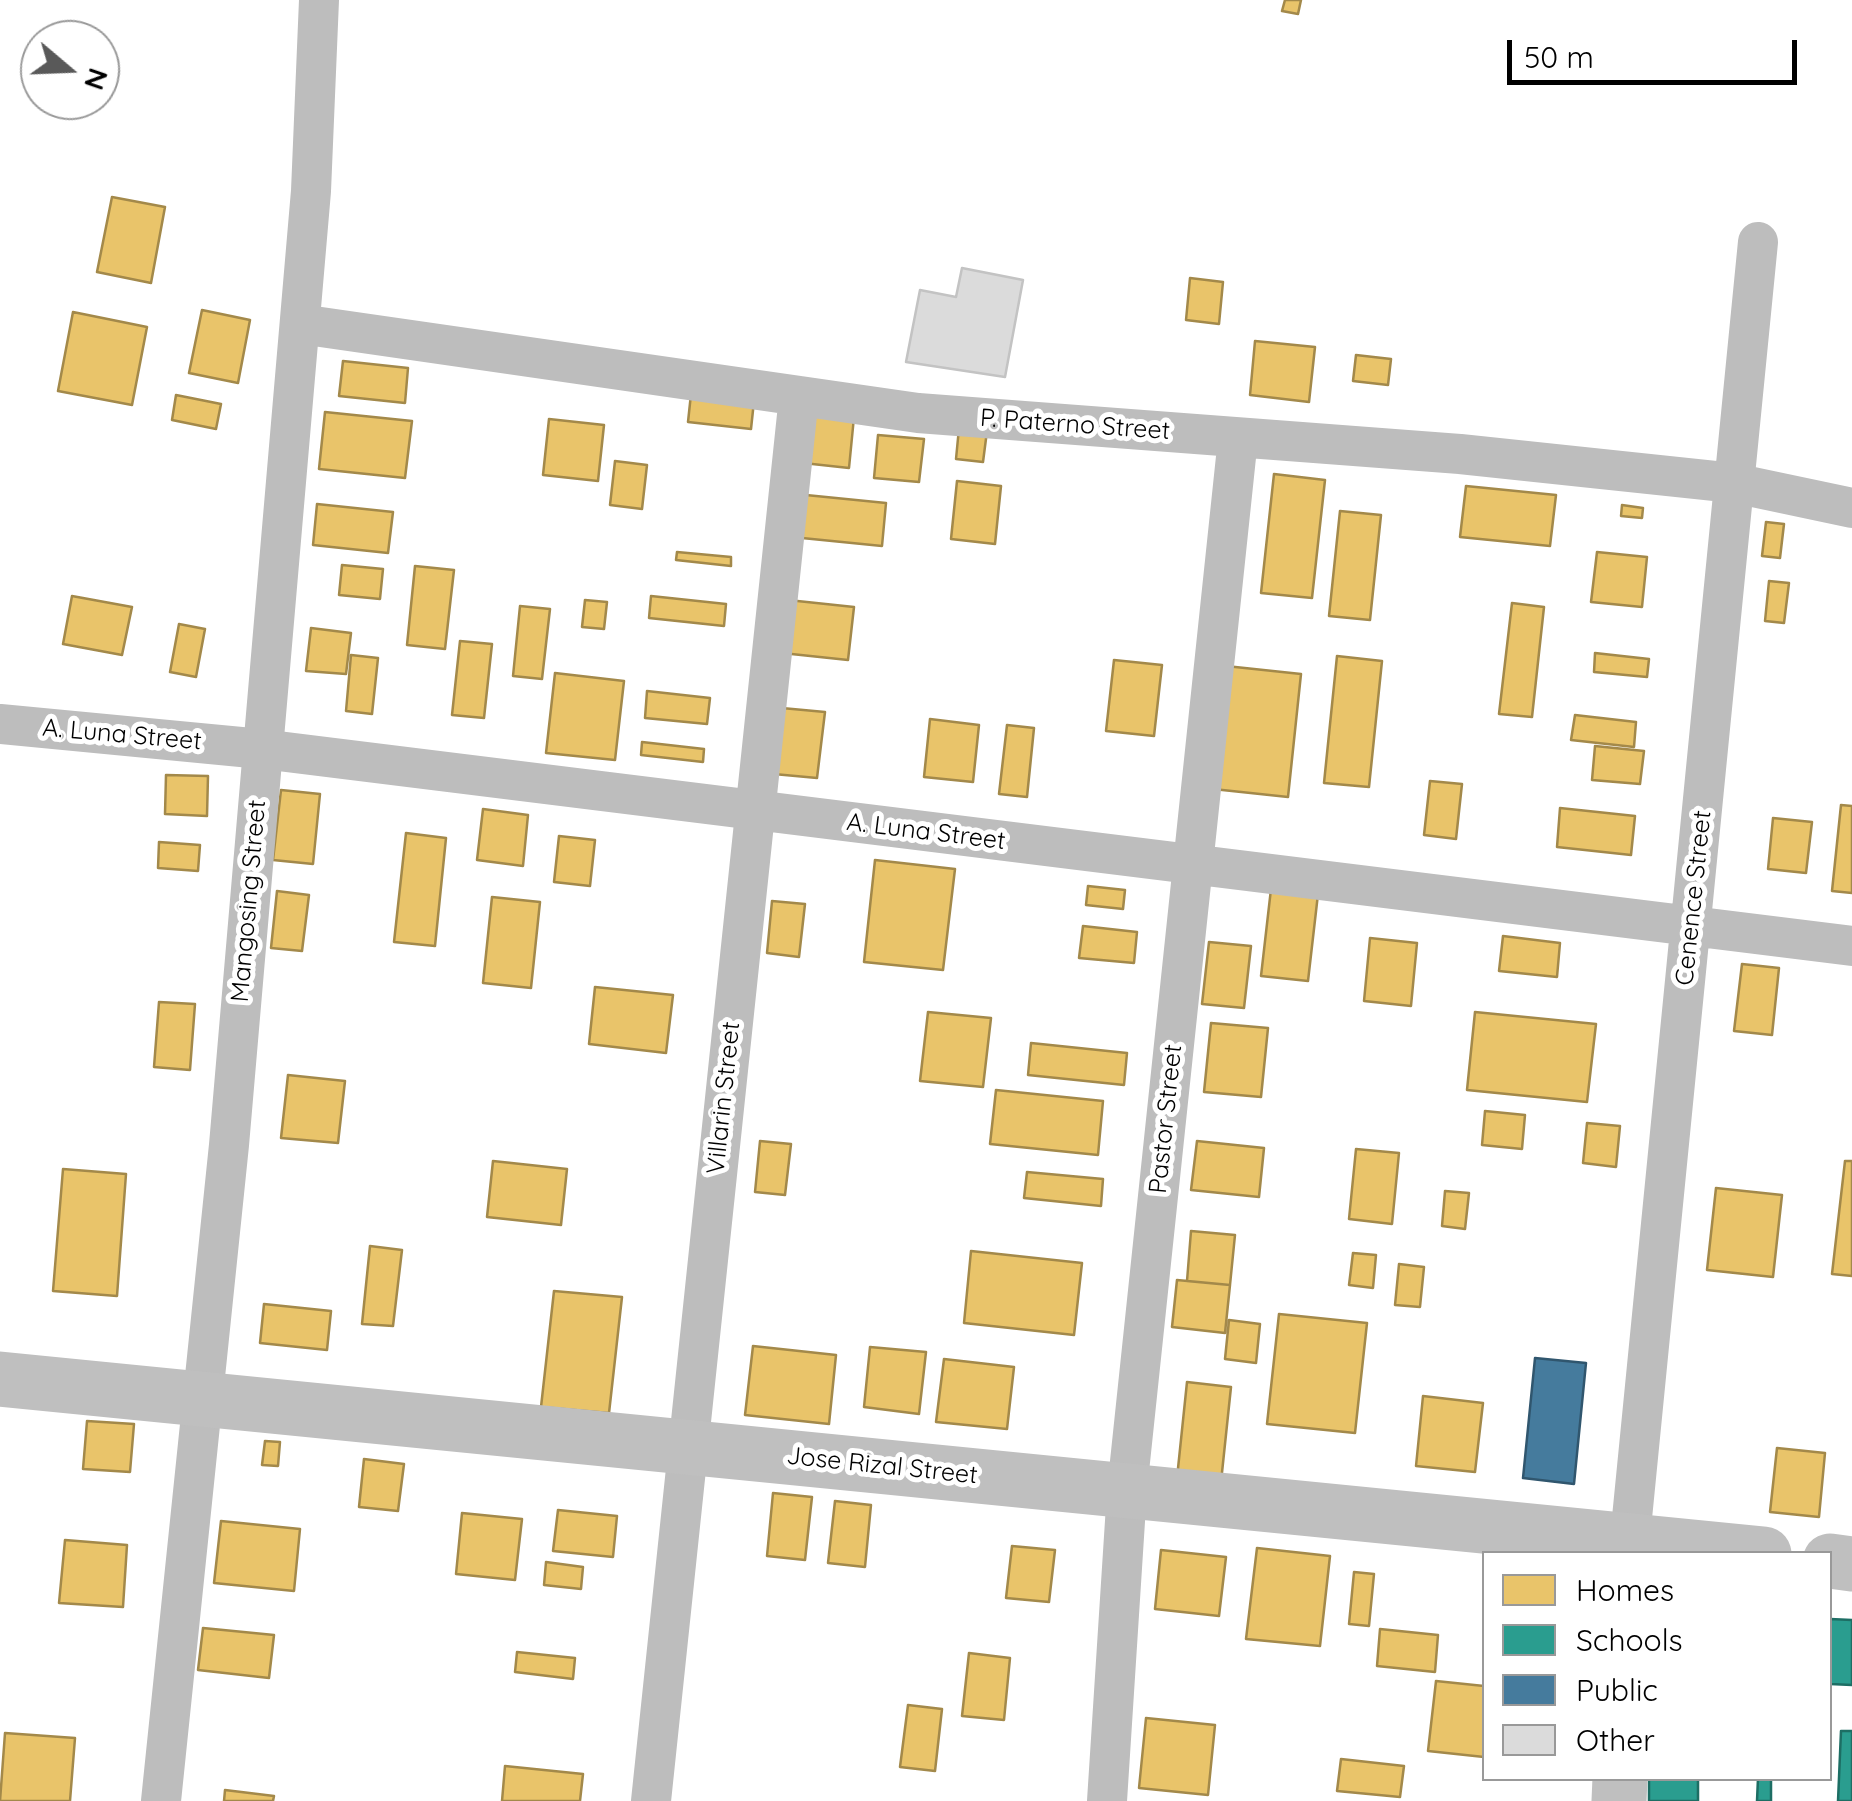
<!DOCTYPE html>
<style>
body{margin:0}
#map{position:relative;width:1852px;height:1801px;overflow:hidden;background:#fff;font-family:Quicksand,sans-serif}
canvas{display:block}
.legend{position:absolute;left:1482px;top:1551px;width:350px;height:230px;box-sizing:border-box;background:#fff;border:2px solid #999;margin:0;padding:12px 18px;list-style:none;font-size:30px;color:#000}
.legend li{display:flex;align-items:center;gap:20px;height:50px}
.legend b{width:50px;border:2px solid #999}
.north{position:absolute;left:20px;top:20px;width:100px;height:100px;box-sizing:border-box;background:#fff;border:2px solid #999;border-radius:50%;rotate:109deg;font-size:28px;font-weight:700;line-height:40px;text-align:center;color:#000}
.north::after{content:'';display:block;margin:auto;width:35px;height:45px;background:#595959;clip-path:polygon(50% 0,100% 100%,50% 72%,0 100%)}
.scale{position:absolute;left:1507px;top:40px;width:290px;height:45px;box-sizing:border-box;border:5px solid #000;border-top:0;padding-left:12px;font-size:30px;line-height:35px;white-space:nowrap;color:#000;-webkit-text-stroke:8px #fff;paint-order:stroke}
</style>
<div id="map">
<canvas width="1852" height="1801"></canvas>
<ul class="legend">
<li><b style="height:28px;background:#e9c46a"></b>Homes</li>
<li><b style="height:28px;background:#2a9d8f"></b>Schools</li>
<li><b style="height:28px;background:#457b9d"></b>Public</li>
<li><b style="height:28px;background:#dbdbdb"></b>Other</li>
</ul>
<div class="north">N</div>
<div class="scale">50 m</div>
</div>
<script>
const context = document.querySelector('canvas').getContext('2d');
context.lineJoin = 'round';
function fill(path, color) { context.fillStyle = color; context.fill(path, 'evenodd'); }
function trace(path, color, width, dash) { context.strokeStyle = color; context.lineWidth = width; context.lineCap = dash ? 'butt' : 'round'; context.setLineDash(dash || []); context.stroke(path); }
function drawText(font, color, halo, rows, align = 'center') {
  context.font = font + ' Quicksand,sans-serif'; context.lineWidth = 10; context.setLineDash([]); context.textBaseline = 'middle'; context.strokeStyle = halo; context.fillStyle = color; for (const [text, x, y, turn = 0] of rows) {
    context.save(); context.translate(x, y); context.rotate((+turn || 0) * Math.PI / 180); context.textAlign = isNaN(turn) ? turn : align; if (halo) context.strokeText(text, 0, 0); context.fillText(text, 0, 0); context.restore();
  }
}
const homes = new Path2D(`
 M1285,0H1301L1298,14L1282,11Z
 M112,197L165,207L151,283L97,272Z
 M1190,278L1223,282L1219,324L1186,320Z
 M202,310L250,320L238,383L189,373Z
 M73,312L147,327L132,405L58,391Z
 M1255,341L1315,347L1309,402L1250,395Z
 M1356,355L1391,359L1388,385L1353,381Z
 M343,361L408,368L405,403L339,396Z
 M691,394L754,401L751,429L688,422Z
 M176,395L221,404L216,429L172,420Z
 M325,412L412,421L405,478L319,469Z
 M800,412L854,417L849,468L794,462Z
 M549,419L604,425L598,481L543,475Z
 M959,428L987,431L983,462L956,459Z
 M878,435L924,439L919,482L874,478Z
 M615,461L647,465L642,509L610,505Z
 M1274,474L1325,480L1312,598L1261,593Z
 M957,481L1001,486L995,544L951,539Z
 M1466,486L1556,495L1550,546L1460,537Z
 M806,495L886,503L882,546L802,538Z
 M317,504L393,512L388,553L313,545Z
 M1622,505L1643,508L1642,518L1621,516Z
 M1340,511L1381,515L1370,620L1329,616Z
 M1766,522L1784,524L1780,558L1762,556Z
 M677,552L731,557V566L676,560Z
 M1597,552L1647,557L1642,607L1591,602Z
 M342,565L383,569L380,599L339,595Z
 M415,566L454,570L445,649L407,645Z
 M1769,581L1789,583L1784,623L1765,621Z
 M72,596L132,607L122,655L63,644Z
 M651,596L726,604L724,626L649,618Z
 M585,600L607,602L604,629L582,627Z
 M788,600L854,607L848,660L782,653Z
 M1512,603L1544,607L1532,717L1499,714Z
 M520,606L550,609L542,679L513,676Z
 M179,624L205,629L196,677L170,672Z
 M311,628L351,633L346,674L306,671Z
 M460,641L492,644L484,718L452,715Z
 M1595,653L1649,659L1647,677L1594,672Z
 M351,655L378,658L372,714L346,711Z
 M1337,656L1382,661L1369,787L1324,783Z
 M1114,660L1162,665L1154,736L1106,731Z
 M1226,666L1301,674L1288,797L1213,789Z
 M555,673L624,681L615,760L546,753Z
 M647,691L710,698L707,724L645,718Z
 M771,707L825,712L817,778L763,773Z
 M1575,715L1636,722L1634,747L1571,740Z
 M930,719L979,725L973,782L924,777Z
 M1007,725L1034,728L1027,797L999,794Z
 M642,742L704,749L703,762L641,755Z
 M1595,746L1644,751L1640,784L1592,780Z
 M166,775L208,776L207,816L165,814Z
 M1430,781L1462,784L1456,839L1424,835Z
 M281,790L320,794L313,864L273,860Z
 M1841,805L1852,806V893L1832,891Z
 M1560,808L1635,816L1631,855L1557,847Z
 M483,809L528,815L523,866L477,860Z
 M1773,818L1812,822L1806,873L1768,869Z
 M406,833L446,838L435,946L394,942Z
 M559,836L595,840L590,886L554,882Z
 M159,842L200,845L198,871L158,868Z
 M875,860L955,869L943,970L864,962Z
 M1088,886L1125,890L1123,909L1086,905Z
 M1271,889L1318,894L1308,981L1261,976Z
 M277,891L309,895L302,951L271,948Z
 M492,897L540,902L531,988L483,983Z
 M772,901L805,904L799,957L767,953Z
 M1083,926L1137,932L1134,963L1079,958Z
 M1503,936L1560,943L1557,977L1499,971Z
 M1370,938L1417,943L1411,1006L1364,1001Z
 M1209,942L1251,946L1244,1008L1202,1004Z
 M1742,964L1779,968L1772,1035L1734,1031Z
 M595,987L673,995L666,1053L589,1044Z
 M159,1002L195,1004L190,1070L154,1067Z
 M928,1012L991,1018L983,1087L920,1081Z
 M1475,1012L1596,1024L1587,1102L1467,1090Z
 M1211,1023L1268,1028L1261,1097L1204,1092Z
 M1031,1043L1127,1053L1124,1085L1028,1075Z
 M288,1075L345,1081L338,1143L281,1138Z
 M996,1090L1103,1101L1098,1155L990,1144Z
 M1485,1111L1525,1115L1522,1149L1482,1145Z
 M1587,1123L1620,1126L1616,1167L1583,1163Z
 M760,1141L791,1144L785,1195L755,1192Z
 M1197,1141L1264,1148L1259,1197L1191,1190Z
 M1356,1149L1399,1153L1392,1224L1349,1219Z
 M493,1161L567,1169L561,1225L487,1217Z
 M1845,1161H1852V1276L1832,1274Z
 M63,1169L126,1174L117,1296L53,1291Z
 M1027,1172L1103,1179L1101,1206L1024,1198Z
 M1716,1188L1782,1195L1773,1277L1707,1270Z
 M1445,1191L1469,1193L1465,1229L1442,1226Z
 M1191,1231L1235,1235L1230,1285L1187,1281Z
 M370,1246L402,1250L393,1326L362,1324Z
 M971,1251L1082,1263L1074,1335L964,1323Z
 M1353,1253L1376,1255L1373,1288L1349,1285Z
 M1399,1264L1424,1267L1420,1307L1395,1305Z
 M1177,1280L1230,1285L1225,1333L1172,1327Z
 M554,1291L622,1297L609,1413L541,1407Z
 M264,1304L331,1311L327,1350L260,1343Z
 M1279,1314L1367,1323L1355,1433L1267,1424Z
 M1229,1320L1260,1324L1256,1363L1225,1359Z
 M753,1346L836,1355L829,1424L745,1415Z
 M870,1347L926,1352L919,1414L864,1407Z
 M944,1359L1014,1367L1007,1429L936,1422Z
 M1187,1382L1231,1387L1221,1482L1177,1478Z
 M1423,1396L1483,1403L1475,1472L1416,1466Z
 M87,1421L134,1424L130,1472L83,1469Z
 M265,1441L280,1442L278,1466L262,1465Z
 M1777,1448L1825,1453L1819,1517L1770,1512Z
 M364,1459L404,1464L398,1511L359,1507Z
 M773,1493L812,1497L805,1560L767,1556Z
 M835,1501L871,1505L865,1567L828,1563Z
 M558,1510L617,1516L613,1557L553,1551Z
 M462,1513L522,1519L515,1580L456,1574Z
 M221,1521L300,1529L294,1591L214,1583Z
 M65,1540L127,1545L123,1607L59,1603Z
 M1012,1546L1055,1550L1049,1602L1006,1598Z
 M1257,1548L1330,1556L1320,1646L1246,1639Z
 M1161,1550L1226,1557L1219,1616L1155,1609Z
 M546,1562L583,1567L581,1589L544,1585Z
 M1354,1572L1374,1574L1369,1626L1349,1624Z
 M203,1628L274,1635L269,1678L198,1670Z
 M1380,1629L1438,1635L1435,1672L1377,1666Z
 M517,1652L575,1658L573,1679L515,1672Z
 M969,1653L1010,1658L1004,1720L962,1716Z
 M1436,1681L1484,1686V1757L1428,1751Z
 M908,1705L942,1709L935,1771L900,1767Z
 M1146,1718L1215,1725L1208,1795L1139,1788Z
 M5,1733L75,1738L70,1801H0Z
 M1341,1759L1404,1766L1400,1797L1337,1791Z
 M505,1766L583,1774L580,1801H502Z
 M225,1790L274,1796L273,1801H224Z`);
const schools = new Path2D(`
 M1830,1619L1852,1620V1685L1830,1684Z
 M1841,1731H1852V1801H1838Z
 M1649,1778H1698V1801H1649Z
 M1758,1778H1771V1801H1757Z`);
const public = new Path2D(`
 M1535,1358L1586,1363L1574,1484L1523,1478Z`);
const building = new Path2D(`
 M962,268L1023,280L1005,377L906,362L920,290L956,297Z`);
const street = new Path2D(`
 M300,324L918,413L1460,454L1734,483L1852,508
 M0,724L262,749L1852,946
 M1630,1538L1758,242
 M161,1801L229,1145L311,191L319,0
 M651,1801L799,396
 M1107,1801L1127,1490L1238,438`);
const secondary = new Path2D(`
 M0,1379L1764,1554
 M1830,1561L1852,1564
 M1619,1801L1620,1778`);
const streetNames = [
 ["P. Paterno Street",1075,425,4],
 ["A. Luna Street",122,735,5],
 ["A. Luna Street",926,832,7],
 ["Cenence Street",1694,898,-84],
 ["Mangosing Street",249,901,-85],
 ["Villarin Street",724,1098,-84],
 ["Pastor Street",1166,1119,-84],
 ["Jose Rizal Street",882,1466,6]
];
fill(homes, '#e9c46a');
trace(homes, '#a3894a', 2.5);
fill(schools, '#2a9d8f');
trace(schools, '#1d6e64', 2.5);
fill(public, '#457b9d');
trace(public, '#30566e', 2.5);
fill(building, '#dbdbdb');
trace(building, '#c3c3c3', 2.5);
trace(street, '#bdbdbd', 40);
trace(secondary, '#bfbfbf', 55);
drawText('25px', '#000', '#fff', streetNames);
</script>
